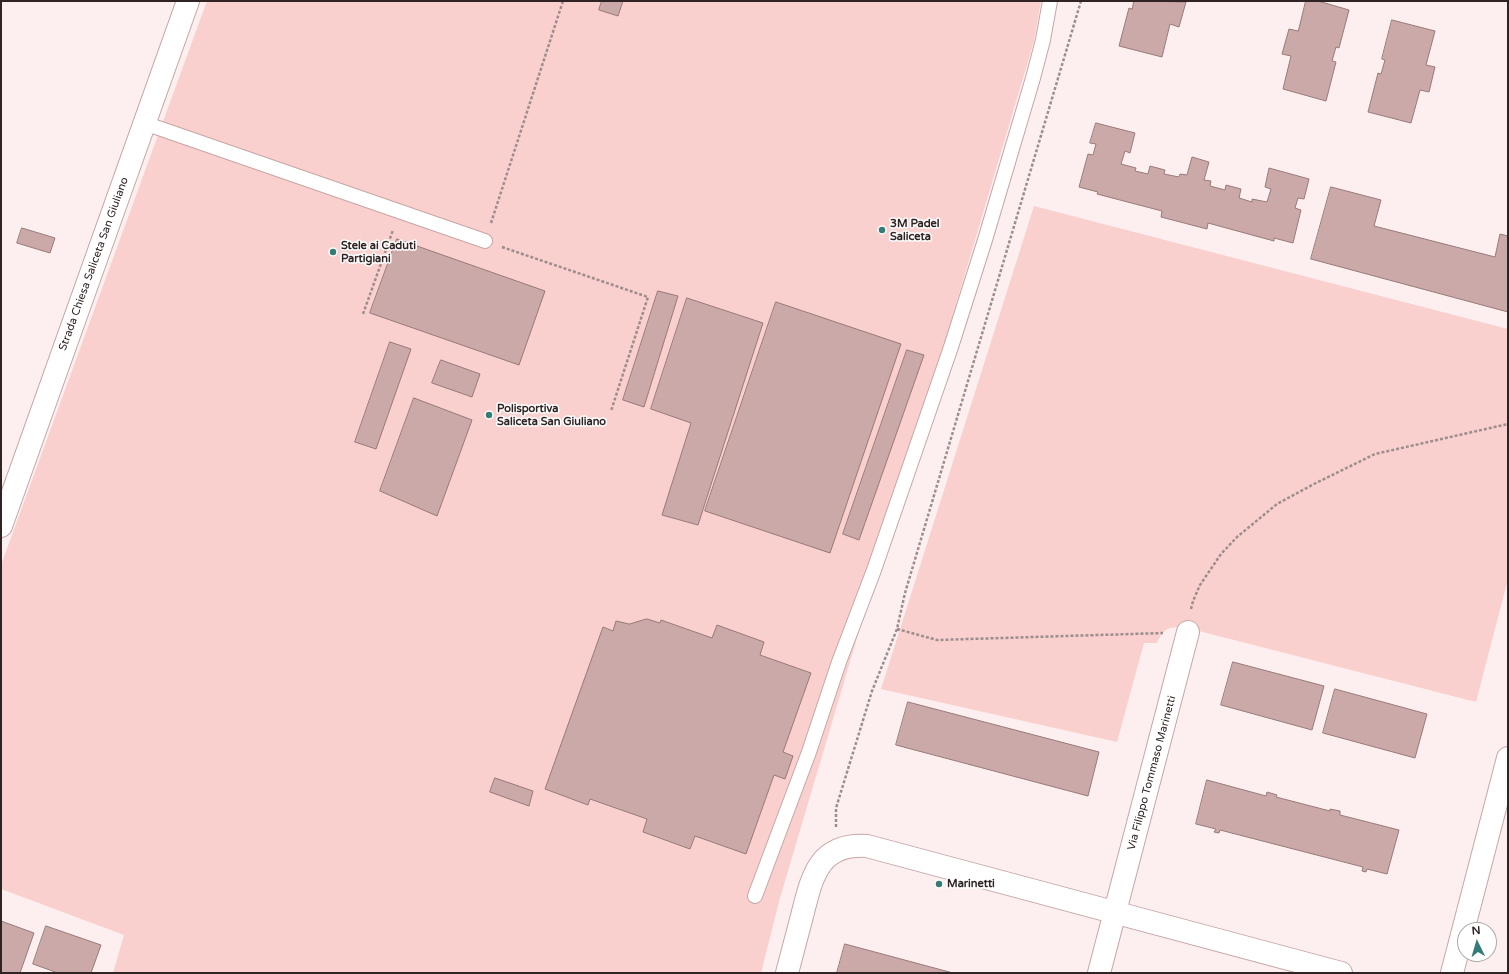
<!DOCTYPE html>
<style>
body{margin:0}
#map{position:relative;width:1509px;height:974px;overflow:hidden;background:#fdefef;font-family:"Varela Round",sans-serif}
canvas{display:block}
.frame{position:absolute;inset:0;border:2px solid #302323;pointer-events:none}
.north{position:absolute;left:1457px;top:922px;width:40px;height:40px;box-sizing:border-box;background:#fff;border:1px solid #aca7a7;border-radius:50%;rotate:355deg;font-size:11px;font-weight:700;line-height:16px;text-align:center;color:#302323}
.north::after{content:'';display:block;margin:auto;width:14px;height:18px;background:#347c76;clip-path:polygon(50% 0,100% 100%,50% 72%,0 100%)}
</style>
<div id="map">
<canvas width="1509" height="974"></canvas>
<div class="frame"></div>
<div class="north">N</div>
</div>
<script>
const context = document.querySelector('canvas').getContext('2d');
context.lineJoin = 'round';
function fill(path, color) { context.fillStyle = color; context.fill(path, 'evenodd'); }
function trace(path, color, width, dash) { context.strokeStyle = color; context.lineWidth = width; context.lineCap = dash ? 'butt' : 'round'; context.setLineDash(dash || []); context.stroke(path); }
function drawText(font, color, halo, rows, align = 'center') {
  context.font = font + ' "Varela Round",sans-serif'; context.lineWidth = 3; context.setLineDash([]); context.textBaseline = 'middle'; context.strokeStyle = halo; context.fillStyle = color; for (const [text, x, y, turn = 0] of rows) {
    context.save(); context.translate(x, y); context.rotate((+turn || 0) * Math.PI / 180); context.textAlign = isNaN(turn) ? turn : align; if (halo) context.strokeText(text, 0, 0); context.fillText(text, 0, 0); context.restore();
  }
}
const green = new Path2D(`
 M207,1H1041L1034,41L780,898L761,973H113L124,935L1,889V565Z
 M1034,206L1508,329V579L1476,702L1187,628C1170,626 1164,627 1157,643H1144L1117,742L881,689Z`);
const building = new Path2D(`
 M602,1H623L618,16L599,10Z
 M1134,1L1186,2L1179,27L1170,24L1162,57L1119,46L1129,8L1132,9Z
 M1306,1H1318L1349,10L1339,48L1336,47L1332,61L1336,62L1326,101L1283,89L1291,56L1282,54L1289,29L1298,31Z
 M1392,20L1435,31L1426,65L1435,67L1429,92L1420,90L1411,123L1368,112L1378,73L1381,74L1385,60L1382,59Z
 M1096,123L1135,133L1130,153L1125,151L1121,164L1136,168L1135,171L1148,174L1150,166L1165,170L1164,174L1179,177L1180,174L1187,175L1192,157L1209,162L1204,180L1211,181L1210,186L1225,190L1226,185L1241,189L1239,198L1252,202V199L1267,202L1271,189L1265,187L1269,168L1309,179L1304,199L1298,198L1295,208L1301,210L1293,243L1274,238V241L1208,223L1207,229L1161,217L1162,211L1097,194L1098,192L1079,187L1088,154L1093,155L1096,144L1090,143Z
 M1331,187L1381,200L1374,226L1495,257L1500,234L1508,236V312L1311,259Z
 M22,228L55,238L50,253L17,243Z
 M397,239L545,291L519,365L370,313Z
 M658,291L678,296L644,407L623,400Z
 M687,298L763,323L698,525L662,515L691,423L651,409Z
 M776,302L901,344L830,553L705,511Z
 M390,342L411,349L376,449L355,442Z
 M907,350L924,355L859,540L843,534Z
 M441,360L480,374L472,397L432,383Z
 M414,398L472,420L437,516L380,491Z
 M647,619L660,623L661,620L712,638L717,625L764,642L760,655L811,673L783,752L793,756L785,779L774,775L746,854L695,836L690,849L643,832L647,819L590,799L588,805L545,789L603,627L613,631L616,621L629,624Z
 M1233,662L1324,686L1312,730L1221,705Z
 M1335,689L1427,714L1415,758L1323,733Z
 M908,702L1099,752L1088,796L896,745Z
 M495,778L533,791L529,806L490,792Z
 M1207,780L1266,796L1267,792L1277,795L1276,797L1330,811V809L1340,811V815L1399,830L1387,874L1367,869L1366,872L1362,871L1363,867L1220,830L1219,833L1214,832L1216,829L1196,824Z
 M1,921L34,933L20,973H1Z
 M46,926L101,945L91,973H58L33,964Z
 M845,944L953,973H837Z`);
const path = new Path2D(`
 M491,223L563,1
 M502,247L648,297L611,411
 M363,314L393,230
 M1191,609L1193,601L1200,585L1221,554L1237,537L1277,504L1314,484L1375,454L1508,424
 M897,629L937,640L1163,633
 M836,827V808L872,691L897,629L905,593L1081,1`);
const service = new Path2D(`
 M144,123L485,241
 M755,896L809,752L839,662L874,570L951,347L985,240L1033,78L1043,40L1050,1`);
const minor = new Path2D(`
 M1,526L188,1
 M787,973C792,954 797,935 802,916C812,877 818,843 867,846L1341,973
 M1099,973L1188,632
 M1452,973L1508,758`);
const markers = [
 [882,230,4,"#347c76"],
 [333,252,4,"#347c76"],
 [489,415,4,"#347c76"],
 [939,884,4,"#347c76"]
];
const poiNames = [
 ["3M Padel",890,224],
 ["Saliceta",890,237],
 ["Stele ai Caduti",341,246],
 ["Partigiani",341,259],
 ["Polisportiva",497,409],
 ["Saliceta San Giuliano",497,422],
 ["Marinetti",947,884]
];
const streetNames = [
 ["Strada Chiesa Saliceta San Giuliano",94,264,-70],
 ["Via Filippo Tommaso Marinetti",1152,773,-75]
];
fill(green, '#fad0ce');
fill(building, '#caa9a8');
trace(building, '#987a79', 1);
trace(service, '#c6a6a5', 16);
trace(minor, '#c6a6a5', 24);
trace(path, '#9c8e8e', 2.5, [3, 2]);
trace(service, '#fff', 14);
trace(minor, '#fff', 22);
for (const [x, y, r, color] of markers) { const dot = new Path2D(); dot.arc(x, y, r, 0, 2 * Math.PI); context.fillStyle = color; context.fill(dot); trace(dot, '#fff', 1.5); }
drawText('bold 11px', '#302323', '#fff', poiNames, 'left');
drawText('11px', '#302323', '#fff', streetNames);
</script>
